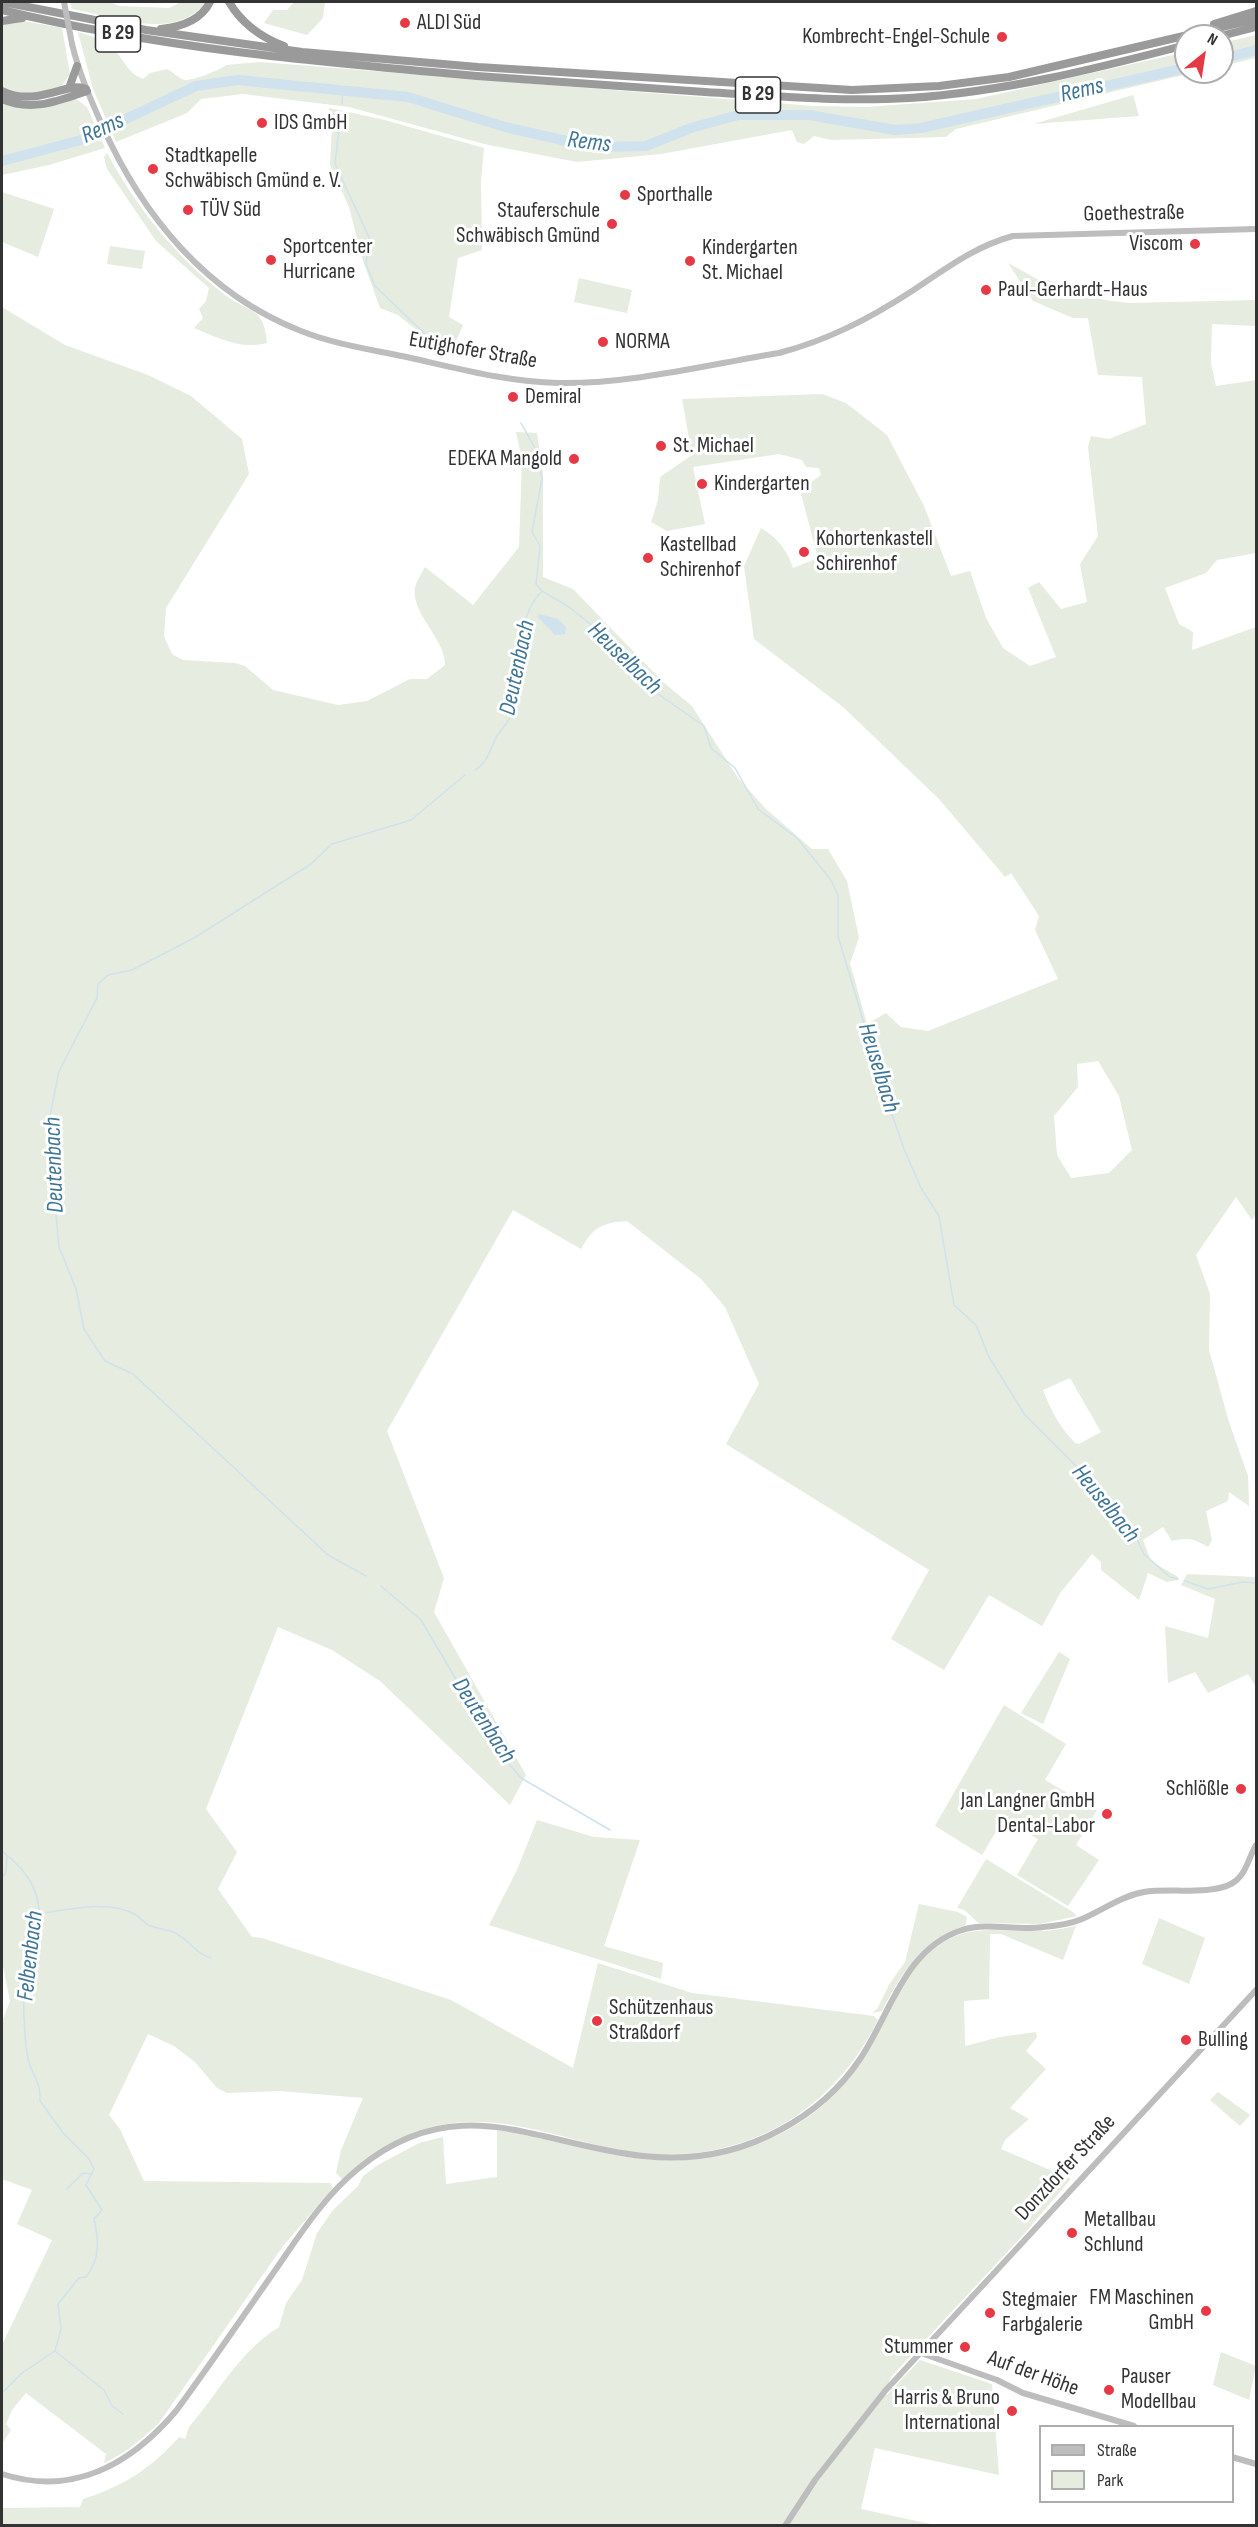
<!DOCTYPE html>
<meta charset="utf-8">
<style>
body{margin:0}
#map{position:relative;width:1258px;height:2527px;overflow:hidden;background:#fff;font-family:"Sofia Sans Condensed",sans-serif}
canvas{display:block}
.frame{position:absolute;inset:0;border:3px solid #333;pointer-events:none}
.legend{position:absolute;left:1039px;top:2425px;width:195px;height:78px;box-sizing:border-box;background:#fff;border:2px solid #adadad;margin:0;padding:8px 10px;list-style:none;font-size:18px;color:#333}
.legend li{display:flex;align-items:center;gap:12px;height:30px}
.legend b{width:30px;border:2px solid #adadad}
.north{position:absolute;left:1174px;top:24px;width:60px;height:60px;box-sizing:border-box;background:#fff;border:2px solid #adadad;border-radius:50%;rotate:30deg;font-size:16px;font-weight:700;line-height:24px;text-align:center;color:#333}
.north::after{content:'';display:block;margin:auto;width:21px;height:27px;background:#e63946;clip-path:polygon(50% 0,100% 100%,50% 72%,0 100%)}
</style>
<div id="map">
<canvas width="1258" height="2527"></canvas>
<div class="frame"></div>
<ul class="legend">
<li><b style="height:8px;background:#bdbdbd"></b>Straße</li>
<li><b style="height:16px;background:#e6ecdf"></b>Park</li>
</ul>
<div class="north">N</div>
</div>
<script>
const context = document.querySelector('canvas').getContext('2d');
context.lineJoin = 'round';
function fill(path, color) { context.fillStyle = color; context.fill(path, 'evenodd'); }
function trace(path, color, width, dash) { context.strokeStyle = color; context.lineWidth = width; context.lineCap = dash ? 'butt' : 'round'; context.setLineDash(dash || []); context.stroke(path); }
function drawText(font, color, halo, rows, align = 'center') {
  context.font = font + ' "Sofia Sans Condensed",sans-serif'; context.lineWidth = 6; context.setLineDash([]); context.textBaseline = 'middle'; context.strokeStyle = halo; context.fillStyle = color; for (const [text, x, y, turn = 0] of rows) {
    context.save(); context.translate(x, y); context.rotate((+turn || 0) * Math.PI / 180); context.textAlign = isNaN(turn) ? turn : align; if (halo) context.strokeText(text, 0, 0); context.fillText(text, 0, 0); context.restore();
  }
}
const green = new Path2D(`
 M70,2H110L119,6L169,8L181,2H206C175,42 114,17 72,9Z
 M294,2H325L323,18L307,35L264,23L273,10H287Z
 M18,20L62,28L70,74L60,89L30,95L2,88V22Z
 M78,32C92,36 106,40 116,52C126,63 128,73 143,79L150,73L167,69C173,72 179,78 184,80C192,81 221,70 226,65L260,62L814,106L866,107L976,99L1186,52V72H1196L956,129L946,137L831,140L814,136L804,144L797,142L792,130L661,154L577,162L484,144L349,107L243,94L201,99L187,113L116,142L93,89Z
 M1256,35V58L1222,66V43Z
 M1133,95L1139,116L1033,124Z
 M75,98L87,107L105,148L49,165L2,175V101L9,104Z
 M329,108L381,119L484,148L481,181L482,250L458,258L449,317L463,325L450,355L432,350L430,341L398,315L380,308L362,258L349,207L330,165L332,128Z
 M107,153C137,208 175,256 225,295C250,314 264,306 267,343C240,350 219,338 194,328L203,318L199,309L206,301L209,288L156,241L107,169L104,157Z
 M2,192L54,209L38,257L2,242Z
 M110,246L145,251L142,269L107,264Z
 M1008,263L1037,279L1048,280L1081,294L1105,300L1129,303L1256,300V326L1212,324L1211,363L1216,386L1256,380V553L1217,560L1206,573L1165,588L1179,624L1193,632L1192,650L1256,627V1214L1252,1220L1236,1197L1196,1255L1210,1294L1209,1350L1229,1422L1248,1476L1249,1506L1229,1492L1228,1501L1206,1511L1212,1540L1208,1547C1194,1539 1188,1537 1172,1541L1163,1527L1143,1540L1151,1561L1178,1577V1580L1167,1582L1148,1573L1139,1600L1101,1570V1562L1092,1554L1061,1592L1042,1626L989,1595L944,1670L891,1639L929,1570L726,1444L759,1384L725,1307L701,1279L627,1221C602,1223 594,1226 581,1249L513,1210L387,1431L444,1578L434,1612L526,1775L510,1805L380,1681L332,1650L278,1627L206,1809L237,1852L218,1889L252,1937L262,1938L451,2000L573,2068L598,1963L692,1993L874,2016L878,2020C825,2126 721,2174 605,2147C556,2136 506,2117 454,2123C410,2129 374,2151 342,2179L336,2173L341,2150L363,2098L280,2091L227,2093L217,2088L195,2062L174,2046L148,2034L109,2115L120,2129L144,2181L331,2183L333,2188L283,2246L159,2423C142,2439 126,2453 104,2463L106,2454L26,2393L12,2410L6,2424L11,2430L2,2444V2345L52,2240L17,2224L32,2190L2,2179V2016L3,2019L10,2001L2,1961V307L65,345L148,375L191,396L242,439L249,474L166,608L164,636L172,654L183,660L235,663L245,666L273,690L338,705L367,701L410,679H427L445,665C446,638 407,611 416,584C418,578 422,573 425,567L473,605L519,547L522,459L516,432L537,433L543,473V577L573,589L663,682L692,706L738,778L766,809L812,849H828L847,881L859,938L850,963L867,1024L886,1013L901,1027L928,1031L1058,979L1035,930L1039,916L1011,873L1005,877L939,799L843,707L754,639L744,566L761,528C777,538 787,549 793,568L818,558L800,490L821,475L819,468L806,467L802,460L779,454L693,467L705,524L667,531L651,522L658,500L660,477L692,455L682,399L822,394L846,403L887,435L924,506L951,576L970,571L986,618L1003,648L1030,666L1056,657L1028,588L1039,582L1061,609L1087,602L1080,564L1098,536L1088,447L1091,436L1109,439L1146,424L1142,377L1098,375L1088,318H1073L1033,301ZM1098,1061L1119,1096L1132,1150L1109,1173L1071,1178L1057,1155L1054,1116L1078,1087L1077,1064ZM1070,1378L1101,1432L1079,1444L1075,1443C1060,1427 1051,1411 1043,1390Z
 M579,278L632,290L627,313L574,302Z
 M1187,1574L1256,1577V1687L1248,1674L1208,1693L1195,1672L1168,1683L1165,1626L1208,1638L1215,1599L1181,1585Z
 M1059,1652L1070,1659L1043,1724L1021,1713Z
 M1004,1705L1066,1744L1045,1780L1097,1810L1076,1845L1099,1860L1068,1906L1017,1875L1038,1839L1003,1820L982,1855L935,1826Z
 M537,1820L594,1837L640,1840L604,1946L663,1963L661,1979L489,1925L517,1870Z
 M986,1859L1073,1912L1077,1916L1040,1924L979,1923C971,1918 967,1909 957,1908Z
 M919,1904L958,1912L967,1917L966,1925C923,1941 902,1971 882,2011L872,2013L877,2009L890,1983L905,1962Z
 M1159,1918L1205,1938L1189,1984L1142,1964Z
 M1076,1926L1063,1960L1001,1934H990L989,1999L964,2001L965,2046L1000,2037L1036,2032L1037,2037L1026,2051L1046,2069L1010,2108L1029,2119L1005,2140L1001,2149L1071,2179L1024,2234L891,2377L885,2391L887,2395L920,2360L992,2384L999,2475L875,2448L861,2509L935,2525L2,2526V2508L80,2507L83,2499C122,2487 152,2468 179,2437L185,2439L189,2427C219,2392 239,2352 279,2327L286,2303L302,2280L317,2233L333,2210L358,2186L363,2176L378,2165L419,2143L443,2137L446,2184L497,2177V2130C539,2136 579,2149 621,2156C702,2170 791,2147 845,2083C856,2070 864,2051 873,2036C893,2001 912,1955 951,1938C980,1925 1010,1932 1040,1931C1053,1931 1064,1928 1076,1926Z
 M1218,2092L1250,2115L1240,2126L1210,2100Z
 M1221,2352L1256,2366L1249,2400L1213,2385Z`);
const water = new Path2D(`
 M539,614L558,619L566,627L565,634L555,635L537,616Z`);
const stream = new Path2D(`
 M342,104L343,88
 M341,112L335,164L369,237L366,264L375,286L425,334L443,357
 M542,591L569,607L600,632L651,689L704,726L711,748L735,768L758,809L797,838L831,880L838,896V936L887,1100L904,1149L921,1188L939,1216L954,1305L976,1325L989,1357L1025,1415L1079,1469L1103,1502L1135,1535L1144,1554L1170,1577L1178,1579
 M475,770C486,764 489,753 495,740C498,732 507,725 510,717C520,681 513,619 542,591L536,584L540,546L532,532L542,479L535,448L521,423
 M366,1576L328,1555L133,1374L105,1361L84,1329L76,1289L59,1247L48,1126L59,1071L97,998L98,984L108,975L132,970L194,938L311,864L332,844L411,820L465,775
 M1185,1581L1208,1589L1243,1582L1256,1583
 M381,1586L421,1620L499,1752L521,1778L610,1830
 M2,1851C19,1865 33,1878 38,1902C44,1931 26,1964 24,1993C23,2007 25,2050 29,2062C34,2080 41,2081 40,2101L64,2134L89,2159L94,2169L86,2185L102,2210L94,2219C99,2240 100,2260 86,2277L79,2278L58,2304L61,2329L55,2351L22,2373L2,2393
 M2,1878L6,1872L7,1857
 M38,1914C67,1910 109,1899 136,1915C141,1918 144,1924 151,1926C158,1929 166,1929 173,1932C190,1939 191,1951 211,1958
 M67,2189L83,2173L92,2174
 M55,2351L104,2390L112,2406L123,2414`);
const river = new Path2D(`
 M1222,59L1256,50
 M2,161L81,140L196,86L238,80L408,97L505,127L593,147L646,146L691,128L738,115H809L895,130L921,128L1186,68`);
const secondary = new Path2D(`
 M72,44C79,73 90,98 102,125C142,215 206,294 301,331C336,345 375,350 411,358C460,369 508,382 558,383C632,384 706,365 779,353C828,340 869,319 912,291C944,270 975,246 1013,236L1256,229
 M921,2353L997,2380L1023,2393L1134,2426
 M1232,2457L1256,2464
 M2,2474C73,2497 131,2464 176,2411C210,2365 241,2319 274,2272C299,2236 324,2196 359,2168C458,2087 538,2145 643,2156C690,2161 738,2153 780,2130C812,2113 840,2089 860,2059C891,2013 904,1949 962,1930C989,1922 1016,1931 1043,1927C1056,1926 1070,1924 1082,1919C1103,1910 1121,1896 1144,1892C1168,1888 1210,1895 1231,1884C1246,1876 1248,1859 1256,1845
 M785,2526L815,2480L885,2391L1256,1990`);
const highway = new Path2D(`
 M3,2L146,30L302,52L478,67L852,90L939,86L1009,77L1256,19
 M229,2C242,24 260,37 284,46
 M2,10C158,48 317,62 477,76C553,82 629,86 705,92C773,96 841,102 909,98C1003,92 1095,69 1186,45
 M2,21L22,18
 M1214,24L1256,11
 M161,29C180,27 201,20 210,2
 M1221,36L1256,27
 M69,88L77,66
 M2,91C38,108 69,80 86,89
 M2,99C32,112 58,101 87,91`);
const secondaryBridge = new Path2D(`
 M64,2L72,44`);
const markers = [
 [405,23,6,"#e63946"],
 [1002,37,6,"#e63946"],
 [262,123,6,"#e63946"],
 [153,169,6,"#e63946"],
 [625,195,6,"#e63946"],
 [188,210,6,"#e63946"],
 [612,224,6,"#e63946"],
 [1195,244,6,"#e63946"],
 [271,260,6,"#e63946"],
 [690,261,6,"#e63946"],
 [986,290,6,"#e63946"],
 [603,342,6,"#e63946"],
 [513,397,6,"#e63946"],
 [661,446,6,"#e63946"],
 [574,459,6,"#e63946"],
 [702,484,6,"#e63946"],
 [804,552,6,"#e63946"],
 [648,558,6,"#e63946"],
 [1241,1789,6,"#e63946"],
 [1107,1814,6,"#e63946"],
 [597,2021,6,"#e63946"],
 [1186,2040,6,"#e63946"],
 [1072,2233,6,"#e63946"],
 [1206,2311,6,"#e63946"],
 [990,2313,6,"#e63946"],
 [965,2347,6,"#e63946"],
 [1109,2390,6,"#e63946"],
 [1012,2411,6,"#e63946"]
];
const shields = [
 [118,34,45],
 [758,95,45]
];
const shieldNames = [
 ["B 29",118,34],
 ["B 29",758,95]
];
const poiNames = [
 ["ALDI Süd",417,23],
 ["Kombrecht-Engel-Schule",990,37,"right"],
 ["IDS GmbH",274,123],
 ["Stadtkapelle",165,156],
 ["Schwäbisch Gmünd e. V.",165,181],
 ["Sporthalle",637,195],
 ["TÜV Süd",200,210],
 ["Stauferschule",600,211,"right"],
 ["Schwäbisch Gmünd",600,236,"right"],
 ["Viscom",1183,244,"right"],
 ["Sportcenter",283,247],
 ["Hurricane",283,272],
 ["Kindergarten",702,248],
 ["St. Michael",702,273],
 ["Paul-Gerhardt-Haus",998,290],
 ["NORMA",615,342],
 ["Demiral",525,397],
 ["St. Michael",673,446],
 ["EDEKA Mangold",562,459,"right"],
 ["Kindergarten",714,484],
 ["Kohortenkastell",816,539],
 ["Schirenhof",816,564],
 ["Kastellbad",660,545],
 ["Schirenhof",660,570],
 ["Schlößle",1229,1789,"right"],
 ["Jan Langner GmbH",1095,1801,"right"],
 ["Dental-Labor",1095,1826,"right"],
 ["Schützenhaus",609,2008],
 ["Straßdorf",609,2033],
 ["Bulling",1198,2040],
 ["Metallbau",1084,2220],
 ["Schlund",1084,2245],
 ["FM Maschinen",1194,2298,"right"],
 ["GmbH",1194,2323,"right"],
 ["Stegmaier",1002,2300],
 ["Farbgalerie",1002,2325],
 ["Stummer",953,2347,"right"],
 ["Pauser",1121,2377],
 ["Modellbau",1121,2402],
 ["Harris & Bruno",1000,2398,"right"],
 ["International",1000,2423,"right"]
];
const streetNames = [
 ["Goethestraße",1134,214,-1],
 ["Eutighofer Straße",473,351,10],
 ["Donzdorfer Straße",1066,2168,-47],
 ["Auf der Höhe",1033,2374,20]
];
const waterNames = [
 ["Rems",1082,91,-13],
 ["Rems",103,129,-24],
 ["Rems",589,143,7],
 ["Heuselbach",624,659,44],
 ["Deutenbach",518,668,-78],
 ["Heuselbach",878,1068,73],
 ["Deutenbach",55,1165,-92],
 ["Heuselbach",1105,1504,51],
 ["Deutenbach",483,1721,57],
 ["Felbenbach",31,1956,-84]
];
fill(green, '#e6ecdf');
fill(water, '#cfe2ee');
trace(stream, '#cfe2ee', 1.5);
trace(river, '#cfe2ee', 10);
trace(secondary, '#bdbdbd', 6);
trace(highway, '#9a9a9a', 8);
trace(secondaryBridge, '#bdbdbd', 6);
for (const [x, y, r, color] of markers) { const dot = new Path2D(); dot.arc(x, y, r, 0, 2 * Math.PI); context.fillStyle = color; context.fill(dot); trace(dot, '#fff', 2); }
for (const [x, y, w] of shields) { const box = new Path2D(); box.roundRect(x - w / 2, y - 18, w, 36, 4.5); context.fillStyle = '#fff'; context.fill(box); trace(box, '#333', 1.5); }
drawText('bold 21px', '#333', null, shieldNames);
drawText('22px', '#333', '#fff', poiNames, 'left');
drawText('22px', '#333', '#fff', streetNames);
drawText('italic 24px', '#3f7597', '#fff', waterNames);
</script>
